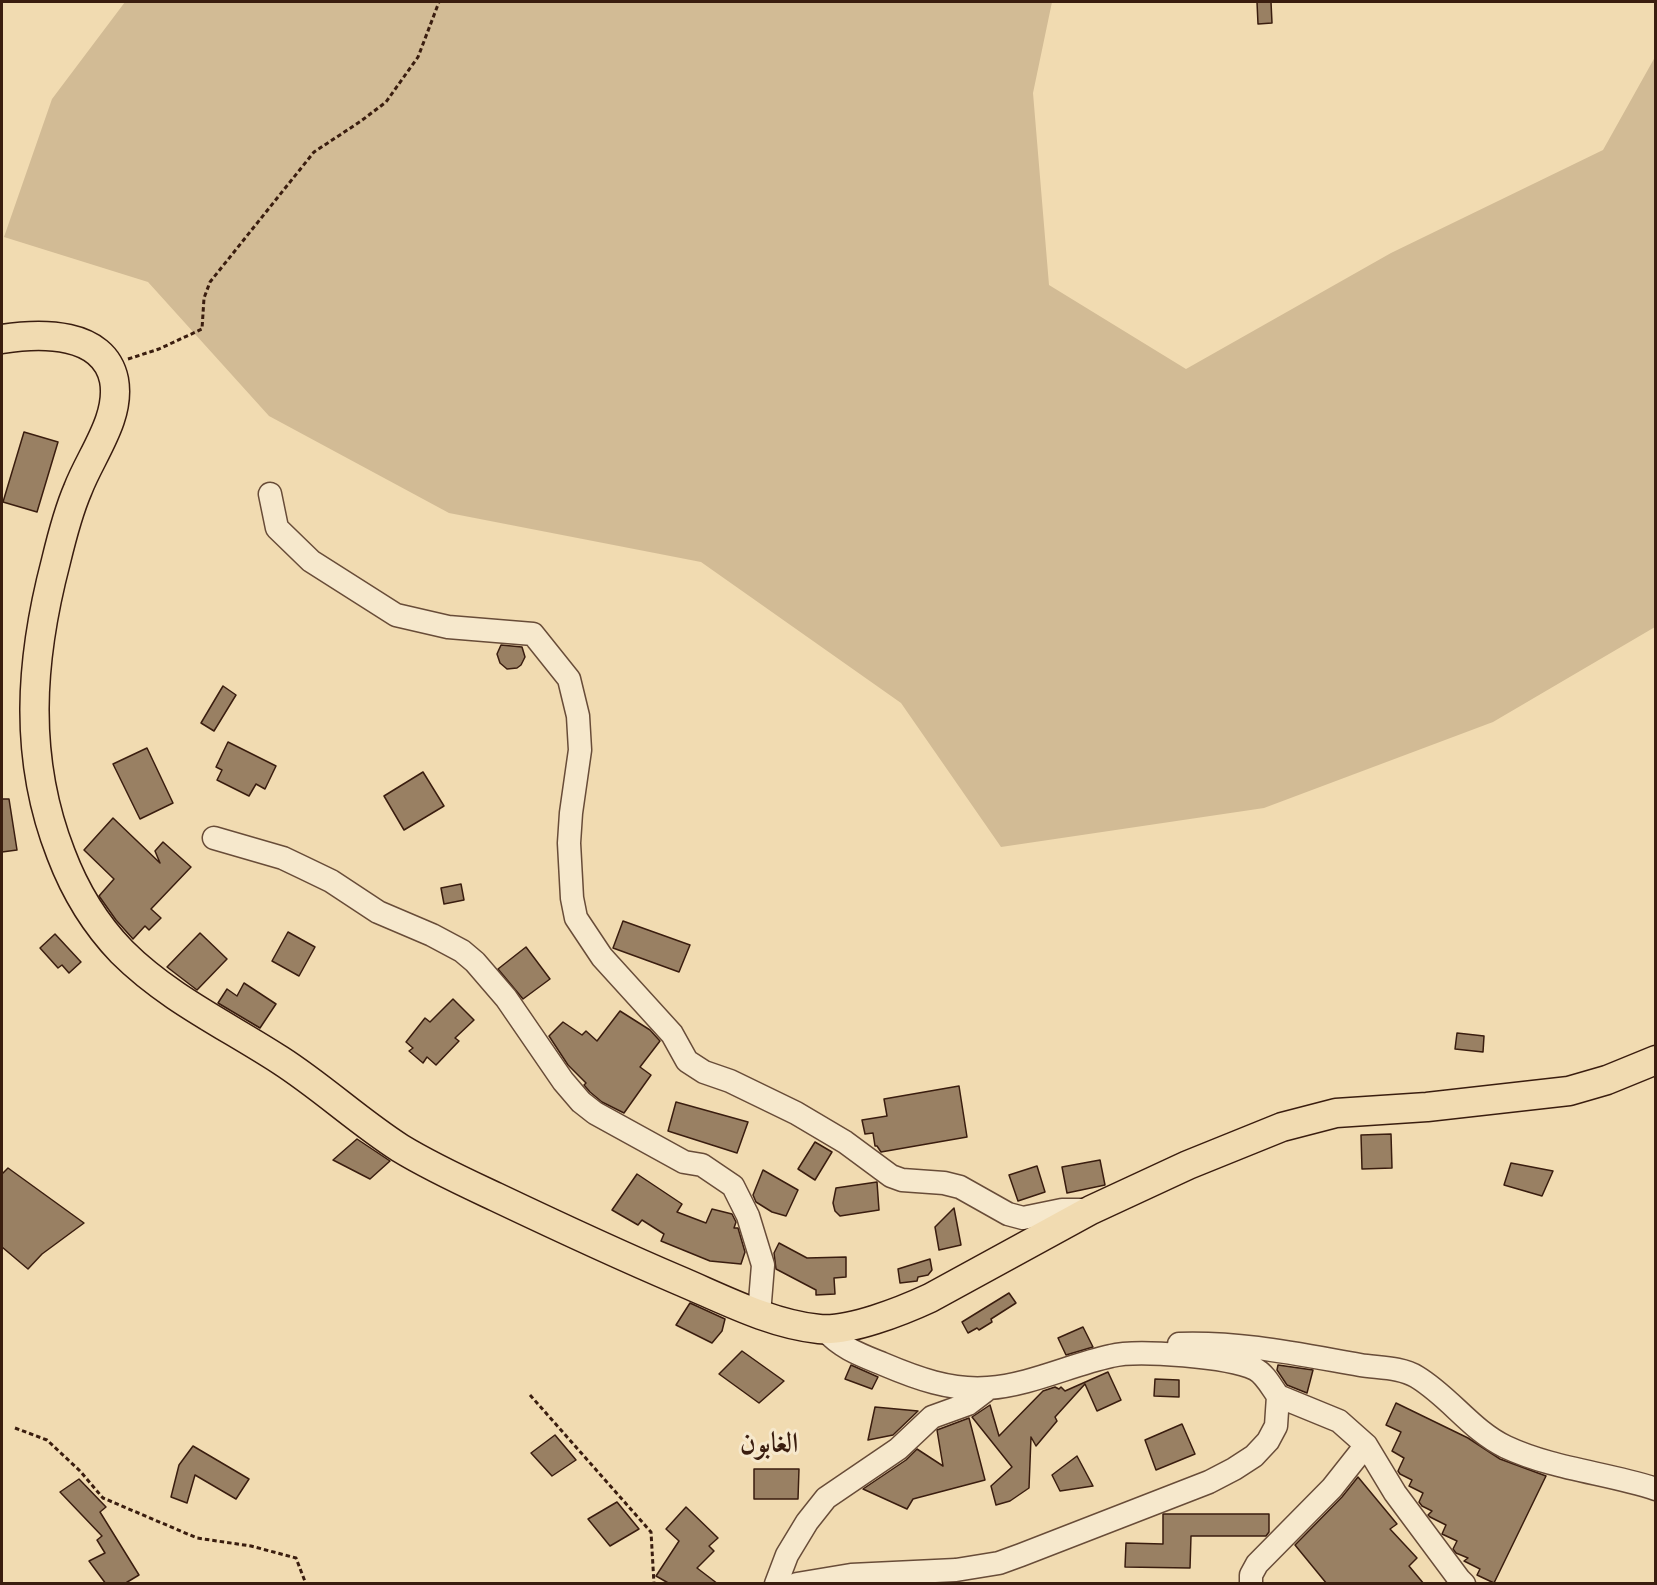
<!DOCTYPE html>
<meta charset="utf-8">
<style>
body{margin:0}
#map{position:relative;width:1657px;height:1585px;overflow:hidden;background:#f1dbb1;font-family:"IM FELL DW Pica",serif}
canvas{display:block}
.frame{position:absolute;inset:0;border:3px solid #3a1d0f;pointer-events:none}
</style>
<div id="map">
<canvas width="1657" height="1585"></canvas>
<div class="frame"></div>
</div>
<script>
const context = document.querySelector('canvas').getContext('2d');
context.lineJoin = 'round';
function fill(path, color) { context.fillStyle = color; context.fill(path, 'evenodd'); }
function trace(path, color, width, dash) { context.strokeStyle = color; context.lineWidth = width; context.lineCap = dash ? 'butt' : 'round'; context.setLineDash(dash || []); context.stroke(path); }
function drawText(font, color, halo, rows, align = 'center') {
  context.font = font + ' "IM FELL DW Pica",Amiri,serif'; context.lineWidth = 6; context.setLineDash([]); context.textBaseline = 'middle'; context.strokeStyle = halo; context.fillStyle = color; for (const [text, x, y, turn = 0] of rows) {
    context.save(); context.translate(x, y); context.rotate((+turn || 0) * Math.PI / 180); context.textAlign = isNaN(turn) ? turn : align; if (halo) context.strokeText(text, 0, 0); context.fillText(text, 0, 0); context.restore();
  }
}
const green = new Path2D(`
 M125,2H1052L1033,93L1049,285L1186,369L1391,253L1603,150L1655,57V627L1493,722L1264,808L1001,847L901,703L701,562L449,513L269,416L148,282L4,237L52,99Z`);
const building = new Path2D(`
 M1257,2H1271L1272,23L1258,24Z
 M24,432L58,442L37,512L3,502Z
 M501,645L522,647L525,657L521,665L517,668L507,669L500,663L497,654Z
 M223,686L236,695L214,731L201,723Z
 M228,742L276,766L265,789L256,784L249,796L217,780L222,770L216,767Z
 M147,748L173,803L140,819L113,764Z
 M423,772L444,806L404,830L384,796Z
 M2,799H9L17,850L2,852Z
 M113,818L160,863L155,851L163,842L191,867L151,909L161,918L149,930L145,926L133,939L116,920L99,896L114,879L84,850Z
 M461,884L464,900L444,904L441,888Z
 M623,921L690,945L679,972L613,948Z
 M288,932L315,947L299,976L272,961Z
 M200,933L227,959L197,990L167,967Z
 M55,934L81,962L69,973L62,965L58,968L40,948Z
 M526,947L550,979L523,999L498,969Z
 M244,983L276,1004L260,1028L218,1003L227,989L237,996Z
 M453,999L474,1020L455,1038L459,1041L436,1065L427,1057L423,1063L409,1051L413,1048L406,1042L425,1018L430,1022Z
 M620,1011L650,1030L660,1041L640,1067L651,1075L624,1113L602,1102L590,1092L584,1085L586,1083L568,1065L549,1036L563,1022L582,1035L586,1031L597,1041Z
 M1457,1033L1484,1036L1483,1052L1455,1049Z
 M959,1086L967,1137L881,1152L877,1146H875L873,1133L865,1134L862,1120L887,1116L884,1099Z
 M676,1102L748,1122L737,1153L668,1131Z
 M1391,1134L1392,1168L1362,1169L1361,1135Z
 M357,1139L390,1161L370,1179L333,1160Z
 M815,1142L832,1152L815,1180L798,1169Z
 M1100,1160L1105,1185L1067,1193L1062,1167Z
 M1511,1163L1553,1171L1542,1196L1504,1185Z
 M1037,1166L1045,1192L1018,1201L1009,1175Z
 M8,1168L84,1223L42,1254L28,1269L2,1247V1174Z
 M763,1170L798,1190L786,1216L772,1212L756,1202L753,1195Z
 M637,1174L682,1204L677,1212L706,1223L712,1209L732,1214L736,1222L734,1228H738L745,1252L741,1264L710,1261L661,1241L664,1234L642,1220L638,1225L612,1210Z
 M877,1182L879,1210L840,1216L835,1211L833,1203L836,1188Z
 M954,1208L961,1245L939,1250L935,1227Z
 M779,1243L807,1258L846,1257V1277L834,1278L835,1294L816,1295V1290L776,1269L774,1253Z
 M930,1259L932,1270L928,1275L918,1277L917,1281L900,1283L898,1269Z
 M1009,1293L1016,1303L991,1319L992,1322L979,1330L977,1328L968,1333L962,1322Z
 M690,1303L725,1319L722,1331L712,1343L676,1325Z
 M1083,1327L1093,1347L1066,1355L1058,1338Z
 M742,1351L784,1381L759,1403L719,1374Z
 M851,1365L878,1377L872,1389L845,1379Z
 M1278,1365L1313,1370L1307,1393L1287,1385L1277,1370Z
 M1108,1372L1121,1400L1097,1411L1085,1384L1055,1417L1057,1421L1036,1446L1031,1437L1029,1488L1010,1501L996,1505L991,1486L1012,1467L972,1417L990,1405L999,1436L1043,1391L1055,1387L1059,1389L1061,1387L1065,1391Z
 M1155,1379L1179,1380V1397L1154,1396Z
 M1396,1403L1468,1438L1500,1459L1546,1476L1494,1583L1477,1575L1480,1569L1464,1561L1468,1558L1456,1553L1453,1549L1457,1541L1442,1534L1446,1525L1430,1517L1428,1515L1432,1511L1422,1506L1419,1502L1423,1493L1409,1486L1412,1480L1400,1474L1398,1471L1404,1458L1392,1451L1401,1432L1386,1425Z
 M875,1407L918,1411L893,1435L868,1440Z
 M969,1418L985,1480L913,1499L907,1509L863,1489L906,1460L917,1449L943,1466L937,1430Z
 M1182,1424L1195,1454L1156,1470L1145,1440Z
 M555,1435L576,1460L552,1476L531,1453Z
 M193,1446L249,1479L236,1499L195,1475L187,1503L171,1497L179,1465Z
 M1077,1456L1093,1486L1060,1491L1052,1475Z
 M754,1469H799L798,1499H754Z
 M1358,1477L1397,1524L1390,1529L1417,1558L1409,1566L1424,1584H1327L1295,1545L1342,1497Z
 M79,1479L106,1507L100,1512L139,1575L124,1584H106L89,1561L105,1553L97,1540L102,1536L60,1492Z
 M617,1502L639,1529L610,1546L588,1519Z
 M686,1507L718,1538L709,1546L714,1551L697,1568L718,1584H670L656,1576L679,1541L666,1529Z
 M1163,1514H1269V1532L1266,1536H1191L1190,1568L1125,1567L1126,1543L1163,1544Z`);
const path = new Path2D(`
 M128,359L159,349L202,329L204,298L210,282L314,152L361,121L386,102L418,57L439,2
 M530,1395L651,1532L654,1584
 M15,1428L47,1440L80,1471L103,1498L197,1538L251,1546L296,1558L306,1584`);
const minor = new Path2D(`
 M270,494L277,528L311,561L396,615L448,627L533,634L569,679L578,716L580,750L571,813L569,843L572,898L576,918L602,957L672,1034L687,1061L704,1072L730,1081L796,1113L845,1142L891,1176L902,1180L944,1183L960,1187L1008,1214L1023,1218L1062,1210H1089
 M214,838L283,858L304,868L331,881L378,912L432,935L462,951L475,962L506,998L563,1081L581,1102L595,1113L684,1162L702,1165L733,1186L748,1216L763,1265L759,1314
 M1179,1344C1243,1342 1297,1354 1360,1365C1378,1368 1401,1367 1417,1377C1450,1397 1472,1431 1506,1447C1553,1469 1607,1473 1656,1489
 M1278,1396L1339,1421L1366,1445L1395,1493L1459,1579L1464,1584
 M776,1584L787,1555L807,1522L826,1498L898,1449L932,1417L968,1404L989,1388
 M797,1584L851,1575L956,1570L999,1563L1021,1555L1209,1482L1234,1469L1254,1456L1268,1441L1276,1426L1278,1396C1272,1388 1265,1374 1255,1369C1230,1357 1138,1349 1111,1356C1070,1365 1030,1385 988,1388C951,1391 916,1378 883,1364C861,1355 841,1348 825,1330
 M1251,1584V1575L1257,1564L1332,1488L1366,1445`);
const major = new Path2D(`
 M2,339C40,333 104,331 114,380C121,418 91,455 78,489C68,512 62,536 56,561C30,660 23,757 61,854C75,891 95,924 122,952C168,998 226,1025 280,1060C322,1087 358,1121 400,1148C431,1167 464,1182 496,1197C557,1226 617,1254 678,1280C723,1299 770,1324 819,1329C849,1332 902,1311 930,1298L1091,1210L1188,1165L1282,1127L1336,1113L1427,1107L1569,1091L1607,1080L1656,1060`);
const quarterNames = [
 ["الغابون",769,1446]
];
fill(green, '#d2bb95');
fill(building, '#998063');
trace(building, '#3a1d0f', 1.5);
trace(minor, '#684c38', 25);
trace(major, '#3a1d0f', 31);
trace(path, '#3a1d0f', 3, [4.5, 3]);
trace(minor, '#f6e8cc', 22);
trace(major, '#f1dbb1', 28);
drawText('bold 28px', '#3a1d0f', '#f6e8cc', quarterNames);
</script>
